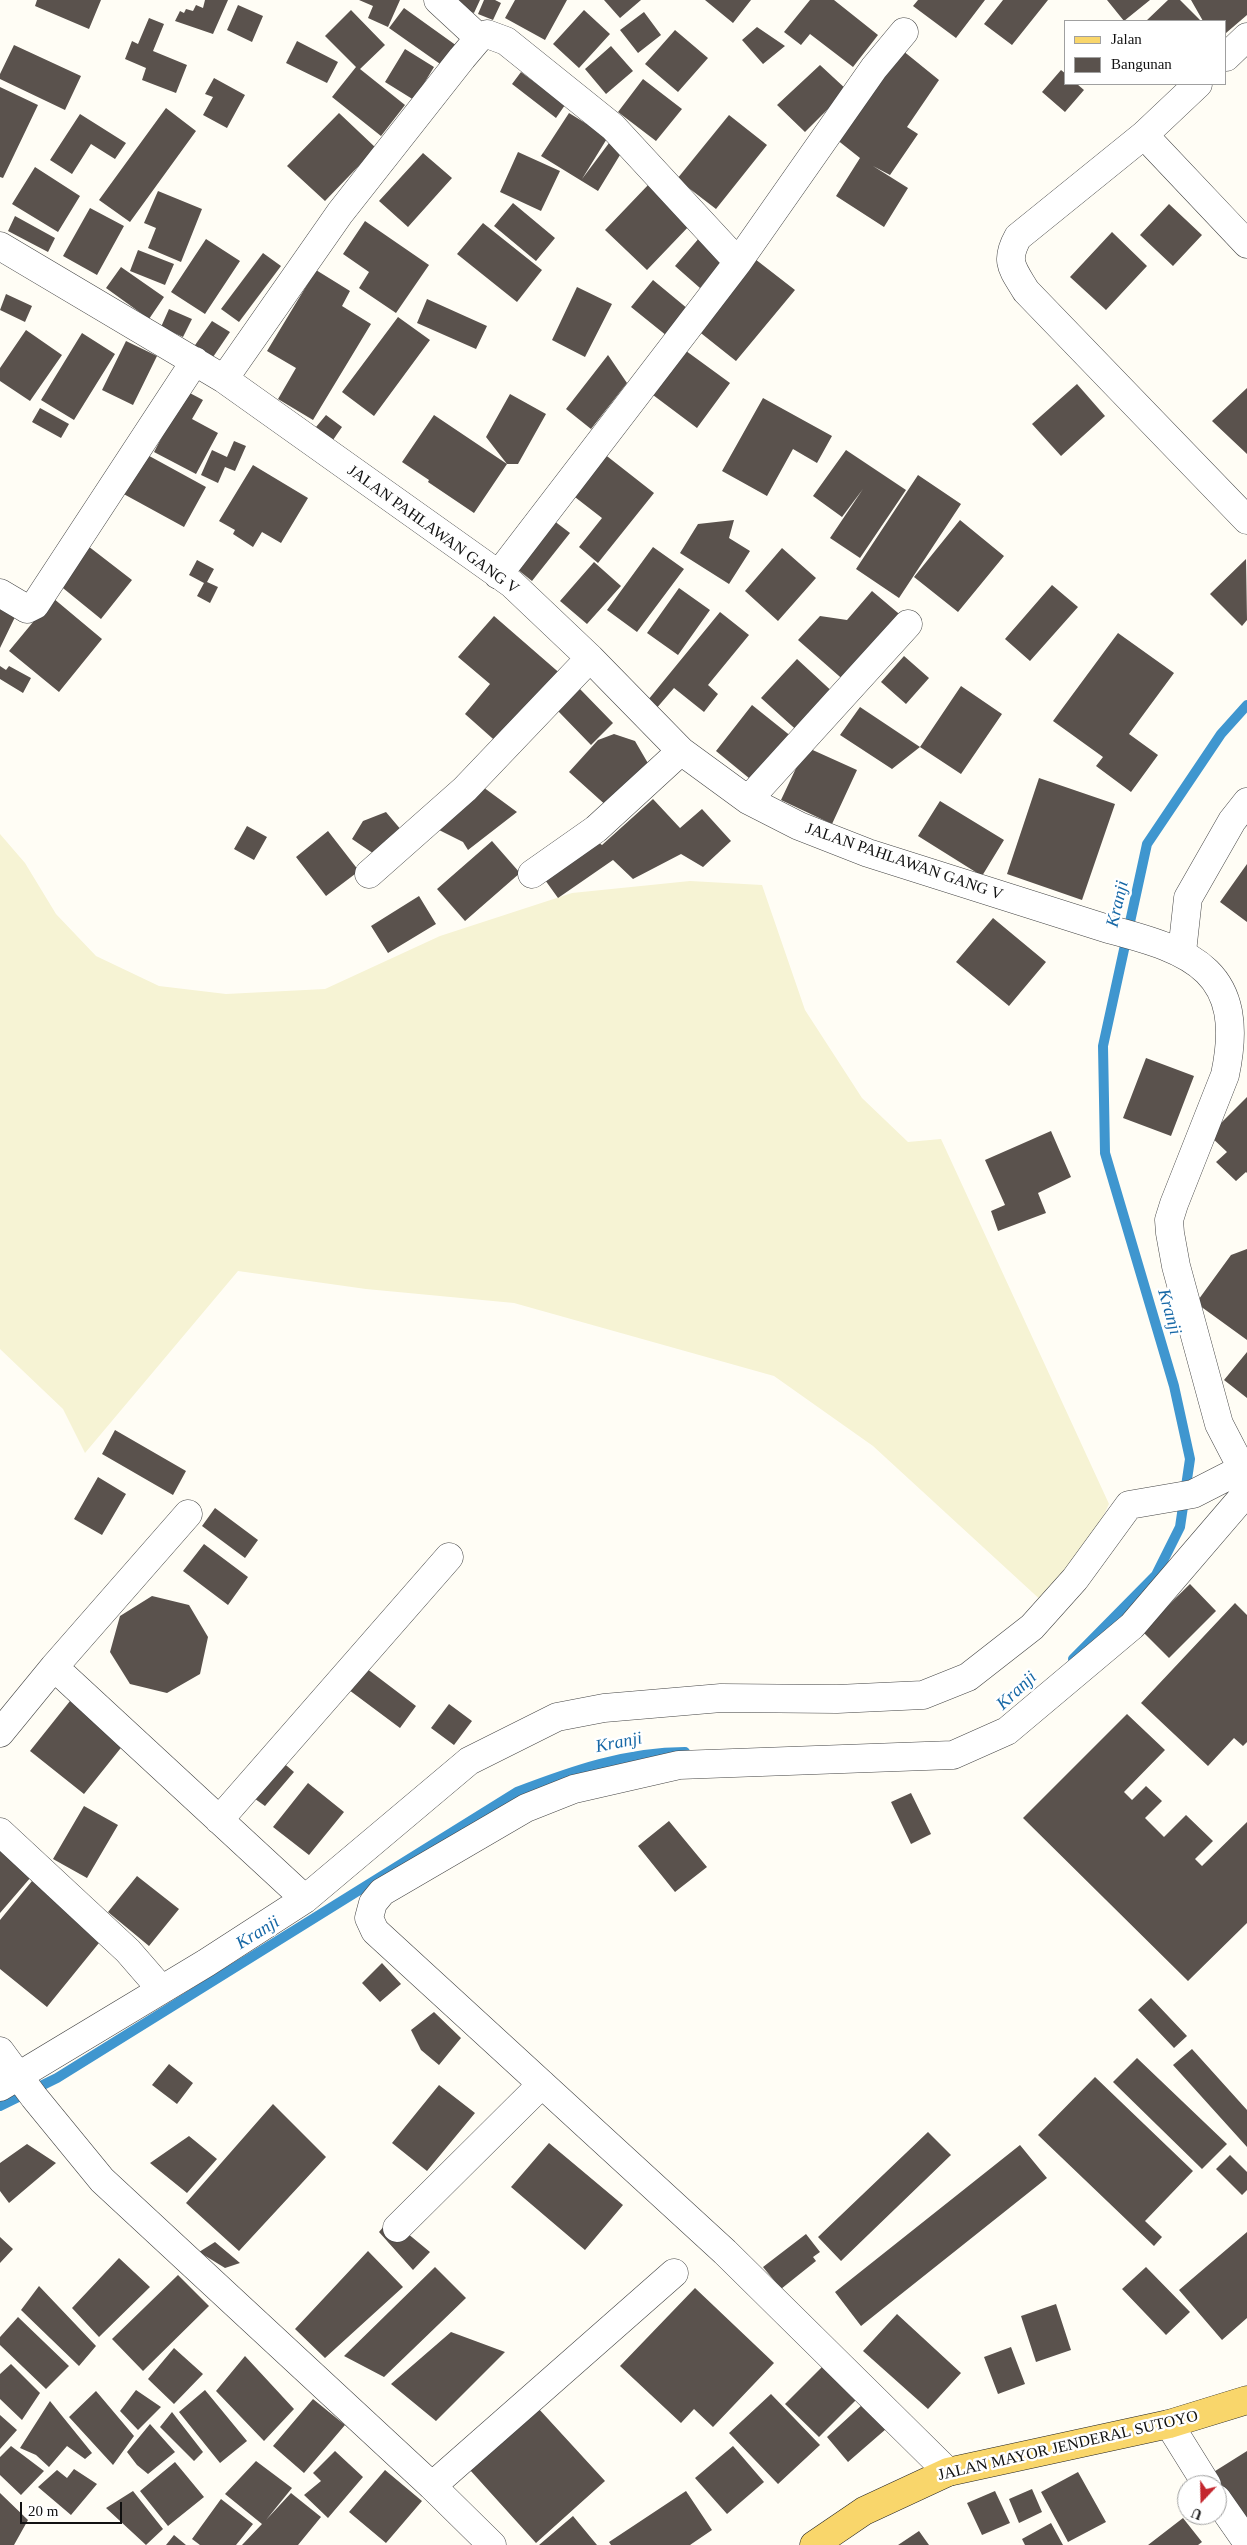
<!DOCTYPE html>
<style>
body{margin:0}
#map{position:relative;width:1247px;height:2545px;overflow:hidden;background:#fffdf5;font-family:Georgia,serif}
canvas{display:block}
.legend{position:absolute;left:1064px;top:20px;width:162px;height:65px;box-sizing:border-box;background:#fff;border:1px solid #a0a0a0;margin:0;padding:6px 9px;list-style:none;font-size:15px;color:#111}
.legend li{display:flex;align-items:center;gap:10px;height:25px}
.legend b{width:25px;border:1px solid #a0a0a0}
.north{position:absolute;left:1177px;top:2475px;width:50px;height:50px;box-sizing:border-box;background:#fff;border:1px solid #a0a0a0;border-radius:50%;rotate:201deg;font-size:14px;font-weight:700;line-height:20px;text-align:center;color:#111}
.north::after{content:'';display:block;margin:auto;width:18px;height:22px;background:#c4262e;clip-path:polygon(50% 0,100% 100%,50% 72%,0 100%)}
.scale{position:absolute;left:20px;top:2502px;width:102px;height:22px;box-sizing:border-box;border:2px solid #111;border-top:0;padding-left:6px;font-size:15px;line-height:18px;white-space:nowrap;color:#111;-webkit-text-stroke:4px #fff;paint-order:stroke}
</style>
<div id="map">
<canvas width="1247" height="2545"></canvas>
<ul class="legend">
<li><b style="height:6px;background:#f9d66b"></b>Jalan</li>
<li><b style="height:14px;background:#5a524d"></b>Bangunan</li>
</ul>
<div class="north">U</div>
<div class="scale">20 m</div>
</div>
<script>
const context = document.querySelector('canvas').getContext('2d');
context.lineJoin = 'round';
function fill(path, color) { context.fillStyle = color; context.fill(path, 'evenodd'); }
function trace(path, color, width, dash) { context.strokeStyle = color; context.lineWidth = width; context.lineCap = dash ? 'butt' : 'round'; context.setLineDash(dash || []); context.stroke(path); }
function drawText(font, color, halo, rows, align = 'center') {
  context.font = font + ' Georgia,serif'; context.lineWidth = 5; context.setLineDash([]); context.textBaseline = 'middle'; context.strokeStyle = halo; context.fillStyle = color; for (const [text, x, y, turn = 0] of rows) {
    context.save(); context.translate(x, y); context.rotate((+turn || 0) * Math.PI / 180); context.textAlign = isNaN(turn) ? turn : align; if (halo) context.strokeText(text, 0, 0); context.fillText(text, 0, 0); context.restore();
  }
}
const farmland = new Path2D(`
 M0,834L25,863L56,914L96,956L159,986L226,994L325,989L440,936L572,893L690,881L762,885L805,1010L862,1098L908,1142L941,1139L1109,1504L1088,1548L1045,1604L873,1446L774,1376L514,1303L366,1289L238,1271L85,1453L63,1409L0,1349Z`);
const stream = new Path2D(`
 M1073,1659L1156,1575L1180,1527L1190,1459L1174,1386L1105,1153L1103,1046L1147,844L1221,734L1247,705
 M0,2106L57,2078L517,1792C572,1771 626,1752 685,1752`);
const building = new Path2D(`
 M37,0H101L89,29L35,6Z
 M205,0H228L213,34L175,21L180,11L184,13L186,9L193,11L196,5L203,8Z
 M359,0H400L388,27L368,18L373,6Z
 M449,0H480L474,13L448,2Z
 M484,0H495L501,3L493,20L478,14Z
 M515,0H567L545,40L505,18Z
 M604,0H641L620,18Z
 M705,0H751L733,23Z
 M810,0H834L878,35L853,67L810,34L801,45L784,32Z
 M918,0H985L956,38L913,6Z
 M1003,0H1048L1012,45L984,24Z
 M1107,0H1150L1124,21Z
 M1168,0H1180L1201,21H1146Z
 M1191,0H1247V15L1226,33V21H1203Z
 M238,5L263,16L252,42L227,30Z
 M404,8L457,46L443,66L389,28Z
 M351,10L385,45L360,69L405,105L381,136L332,97L356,67L325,36Z
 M584,10L610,34L579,68L553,44Z
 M644,12L661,35L638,53L620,30Z
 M149,18L164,24L153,51L187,65L176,93L142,80L146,68L125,59L132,41L138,44Z
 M757,27L785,46L763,64L742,40Z
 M675,30L708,58L678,92L645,64Z
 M297,41L338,62L327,83L286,63Z
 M14,45L81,76L65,110L0,79V74Z
 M611,46L633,71L606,94L585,69Z
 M405,49L434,67L414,100L385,82Z
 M902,50L939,80L907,127L918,134L890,175L873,166L908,188L884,227L836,196L860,158L836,139Z
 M820,65L847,90L805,132L777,105Z
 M1061,70L1066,74V84H1077L1084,90L1065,112L1042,92Z
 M521,72L565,105L556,118L512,84Z
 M214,78L245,95L227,128L203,115L213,97L205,94Z
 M643,79L682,109L656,141L618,112Z
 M0,87L38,105L3,178L0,177Z
 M166,108L196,131L130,222L99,200Z
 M339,113L376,148L325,201L287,166Z
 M569,113L608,137L582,179L615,135L620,155L598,191L541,156Z
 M80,114L126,143L115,159L91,144L72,174L50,160Z
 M729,115L767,145L716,209L677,179Z
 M518,152L560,171L541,211L500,192Z
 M423,153L452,178L408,227L379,201Z
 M35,167L80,196L58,232L12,204Z
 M649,184L691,224L647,270L605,230Z
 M158,191L202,209L181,262L148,248L156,228L144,223Z
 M513,203L555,238L536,261L494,226Z
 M1169,204L1202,235L1173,266L1140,235Z
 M90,208L124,226L97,275L63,256Z
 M15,216L55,238L48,252L8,231Z
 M365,221L429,265L396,313L359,288L369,272L343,254Z
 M483,223L542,270L517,302L457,254Z
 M1112,232L1147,266L1106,310L1070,277Z
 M700,237L725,258L700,288L675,266Z
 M206,239L240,261L205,314L171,292Z
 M138,250L174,264L165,285L130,271Z
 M263,253L281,266L239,322L221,309Z
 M755,259L795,290L736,361L697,330Z
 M121,267L164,297L149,319L106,288Z
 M316,270L350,291L342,306L371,324L313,420L278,399L296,368L267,351Z
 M653,280L688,309L667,336L631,307Z
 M577,287L612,304L585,357L552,340Z
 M6,294L32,306L25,322L0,310Z
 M427,299L487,326L476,349L417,323Z
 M169,309L192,319L183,337L161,327Z
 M398,317L430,340L374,416L342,392Z
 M212,321L230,332L211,360L193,348Z
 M26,330L62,355L30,401L0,381V368Z
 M82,333L115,354L74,420L41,400Z
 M126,341L157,356L133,405L102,390Z
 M682,348L730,383L697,428L649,392Z
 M608,355L627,383L591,429L566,409Z
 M1077,384L1105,416L1061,456L1032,424Z
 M1247,388V454L1212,421Z
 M186,391L203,400L192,419L218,433L196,474L154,452Z
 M510,394L546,414L518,464H507L486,437Z
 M763,398L832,436L817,463L793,449L767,496L722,471Z
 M40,408L69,424L61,438L32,422Z
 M326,415L342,427L333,440L316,427Z
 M434,415L507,464L474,513L428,482L429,480L402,462Z
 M234,441L246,446L235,471L225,467L218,483L201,475L212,450L227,457Z
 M846,450L906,490L860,558L830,538L863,489L842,517L813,496Z
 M142,452L206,487L184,527L120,492Z
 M603,453L654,493L598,563L579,547L602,518L571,494Z
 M253,465L308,498L281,543L262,532L253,547L233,534L235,530L219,521Z
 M918,475L961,504L899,598L856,569Z
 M549,517L570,533L532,581L512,565Z
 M734,520L729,538L750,551L729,584L680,553L698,524Z
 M960,520L1004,556L958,612L914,577Z
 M88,546L132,580L101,619L58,584Z
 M653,547L684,569L637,632L607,610Z
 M782,548L816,578L778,621L745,591Z
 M1246,559L1247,620L1242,626L1210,594Z
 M197,560L214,569L207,582L218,587L210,603L197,596L204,583L189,575Z
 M594,562L621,586L587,624L560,601Z
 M1052,585L1078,607L1030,661L1005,639Z
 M679,588L710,610L678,655L647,633Z
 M872,591L904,618L847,683L798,640L820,616L847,620Z
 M53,598L102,639L59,692L9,651Z
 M0,608L16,615L0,648Z
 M720,612L749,635L708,685L718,694L704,712L674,688L655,710L648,700Z
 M494,616L563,676L501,746L465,714L490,684L458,657Z
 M1118,633L1174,673L1129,734L1158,755L1131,792L1096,766L1103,757L1053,721Z
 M904,656L929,678L906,704L881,682Z
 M797,659L837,696L802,735L761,698Z
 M0,666L6,670L9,666L31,678L23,693L0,679Z
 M961,686L1002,714L961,774L920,747Z
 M580,689L613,723L591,745L558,711Z
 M752,705L792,737L755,783L716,751Z
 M860,707L920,747L892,769L840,735Z
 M614,734L635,741L649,765L609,808L569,772L598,740Z
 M806,747L857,770L832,824L781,800Z
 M1039,778L1115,804L1082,900L1007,874Z
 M483,787L517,812L468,850L463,842L431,826Z
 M653,799L680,828L702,809L731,841L703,867L681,854L633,879L613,860L558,898L540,873L592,838L602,845Z
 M940,801L1004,840L982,876L918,836Z
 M386,812L402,831L383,860L352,839L363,821Z
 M247,826L267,837L254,860L234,849Z
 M328,831L359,871L326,896L296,857Z
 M492,841L520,873L465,921L437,889Z
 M1247,864V922L1220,902Z
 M419,896L436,924L388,953L371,926Z
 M993,918L1046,962L1009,1006L956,962Z
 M1146,1058L1194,1076L1171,1136L1123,1118Z
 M1247,1097V1173L1246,1172L1236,1181L1216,1162L1227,1152L1209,1135Z
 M1051,1131L1071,1177L1038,1193L1046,1213L998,1231L991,1211L1005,1205L985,1160Z
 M1247,1249V1340L1196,1303L1231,1255Z
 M1247,1352V1398L1224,1380Z
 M115,1430L186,1471L173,1495L102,1454Z
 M98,1477L126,1494L102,1535L74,1519Z
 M215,1508L258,1540L245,1558L202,1526Z
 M204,1544L248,1577L228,1605L183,1571Z
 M1190,1584L1216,1611L1169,1658L1142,1631Z
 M152,1596L189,1605L208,1637L200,1674L167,1693L130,1684L110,1652L120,1616Z
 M1235,1603L1247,1615V1742L1243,1746L1234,1738L1208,1766L1141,1703Z
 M362,1665L416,1706L400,1728L345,1687Z
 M70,1701L124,1744L84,1794L30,1751Z
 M449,1704L472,1721L454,1745L431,1728Z
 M1127,1714L1165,1750L1124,1792L1132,1800L1146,1786L1162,1801L1145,1818L1164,1837L1186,1815L1213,1841L1195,1859L1202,1866L1247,1822V1923L1188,1981L1023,1818Z
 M280,1760L294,1772L265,1806L251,1796Z
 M308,1783L344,1812L309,1855L273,1827Z
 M911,1793L931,1834L911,1844L891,1802Z
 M84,1806L118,1825L87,1878L53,1859Z
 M669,1821L707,1867L675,1892L638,1846Z
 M0,1851L31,1877L0,1913Z
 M137,1876L179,1909L149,1946L108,1912Z
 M32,1881L103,1938L47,2007L0,1969V1920Z
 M382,1963L401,1984L380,2002L362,1983Z
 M1151,1998L1187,2036L1174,2048L1138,2010Z
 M434,2012L461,2038L439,2065L421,2050L411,2030Z
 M1192,2049L1247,2110V2147L1173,2065Z
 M1137,2058L1227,2144L1202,2169L1113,2082Z
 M169,2064L193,2083L177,2104L152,2085Z
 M1095,2077L1193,2171L1145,2221L1162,2237L1154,2246L1038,2135Z
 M439,2085L475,2113L427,2171L392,2143Z
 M273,2104L326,2157L239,2251L186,2203Z
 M928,2132L951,2155L841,2261L818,2237Z
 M189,2136L217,2159L187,2193L150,2163Z
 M549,2143L623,2205L585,2250L511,2187Z
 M27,2144L56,2163L9,2203L0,2191V2163Z
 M1020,2145L1047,2178L861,2326L835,2292Z
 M1230,2155L1247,2172V2190L1242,2195L1216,2169Z
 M390,2219L430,2252L413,2270L379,2232Z
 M1247,2232V2318L1222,2340L1179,2290Z
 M806,2234L820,2252L813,2257L816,2261L781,2289L763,2267Z
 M0,2237L13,2249L0,2263Z
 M215,2242L240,2263L225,2268L199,2252Z
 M368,2251L403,2287L325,2358L295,2329Z
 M119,2258L150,2287L99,2337L72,2308Z
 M435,2267L466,2298L384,2377L344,2356Z
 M1146,2267L1190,2312L1166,2335L1122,2289Z
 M178,2275L209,2306L143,2371L112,2339Z
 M39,2286L96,2346L79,2366L21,2310Z
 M695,2288L774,2363L713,2427L694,2409L681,2423L620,2366Z
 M1056,2304L1071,2350L1036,2362L1021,2316Z
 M897,2314L961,2373L928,2409L863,2351Z
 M18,2317L69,2366L46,2389L0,2345V2337Z
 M451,2332L505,2352L436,2421L391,2384Z
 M1011,2347L1025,2384L998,2394L984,2357Z
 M174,2348L203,2374L174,2404L148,2379Z
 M245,2356L294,2409L264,2441L216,2391Z
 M11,2364L40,2393L22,2420L0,2399V2374Z
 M824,2365L858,2398L819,2437L785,2404Z
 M136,2390L161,2407L138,2430L120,2411Z
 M205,2390L247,2441L220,2463L179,2412Z
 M96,2391L134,2436L113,2465L69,2417Z
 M771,2394L820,2445L778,2484L729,2433Z
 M313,2399L345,2425L304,2473L273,2446Z
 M50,2401L92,2453L85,2459L67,2446L49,2467L36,2455L20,2448Z
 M863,2404L886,2429L848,2462L827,2437Z
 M538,2408L605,2481L536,2543L470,2470Z
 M172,2412L203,2452L194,2461L160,2427Z
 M0,2415L17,2430L0,2449Z
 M150,2424L175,2452L148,2474L137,2465L127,2452Z
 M11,2446L44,2471L21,2495L0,2475V2457Z
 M733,2446L764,2482L727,2514L695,2478Z
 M335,2451L363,2477L328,2518L304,2495L321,2481L313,2473Z
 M1247,2451V2519L1243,2521L1212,2473Z
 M256,2461L292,2488L266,2520L291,2493L321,2517L298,2545H242L262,2524L225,2494Z
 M175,2462L204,2497L168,2526L140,2491Z
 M74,2469L97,2484L71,2515L38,2487L57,2470L67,2478Z
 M385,2470L422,2501L386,2543L349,2512Z
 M1078,2472L1106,2522L1068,2542L1041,2492Z
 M1032,2489L1042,2512L1019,2523L1009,2499Z
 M133,2491L163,2529L146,2545L106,2508Z
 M686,2491L712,2530L690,2545H611L609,2542Z
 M995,2491L1010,2523L982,2535L967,2503Z
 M0,2493L28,2520L14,2545H0Z
 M221,2499L253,2524L236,2545H200L192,2539Z
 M573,2516L597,2545H539Z
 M1183,2518L1202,2542L1198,2545H1148Z
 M1051,2523L1063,2545H1025L1022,2539Z
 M919,2531L929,2545H898Z
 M174,2535L186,2545H166Z`);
const minor = new Path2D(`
 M438,0L479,38
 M1226,57L1247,37
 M1198,84L1144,135L1018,237C1004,262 1013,269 1026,291L1247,520
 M1144,135L1247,244
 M0,246L224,379L512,584L590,658L681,751L748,800L799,826L868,853L1108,929C1194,951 1247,972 1225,1075L1174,1204L1169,1220L1170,1233L1176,1266L1219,1424L1247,1478
 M224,379L340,213L462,58L479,38L487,34L506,41L613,127L738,262
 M498,575L738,262L874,68L904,32
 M0,593L27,609L35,605L195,361
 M748,800L908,624
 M369,874L465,789L590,658
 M532,874L596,829L681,751
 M1182,952L1188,898L1232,821L1247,802
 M54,1667L305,1899
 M0,1733L54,1667L188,1514
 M219,1820L449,1557
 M0,1832L128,1951L161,1989
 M0,2051L34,2097L102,2180L432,2486L492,2545
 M0,2087L206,1963L305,1899L469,1761L557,1717L604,1708L721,1698L837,1699L923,1695L968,1677L1032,1627L1075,1579L1129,1505L1193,1494L1240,1470
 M397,2228L542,2084
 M1169,2424L1207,2485
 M948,2472L725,2252L375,1931L369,1918L373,1903L382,1892L526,1808L574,1789L679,1765L953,1755L1007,1731L1132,1626L1247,1492
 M432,2486L674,2273
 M1217,2499L1247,2542`);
const major = new Path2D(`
 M814,2545L864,2511L948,2472L1169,2424L1247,2400`);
const streetNames = [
 ["JALAN PAHLAWAN GANG V",433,530,36],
 ["JALAN PAHLAWAN GANG V",904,862,19],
 ["JALAN MAYOR JENDERAL SUTOYO",1068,2446,-13]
];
const waterNames = [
 ["Kranji",1118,904,-77],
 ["Kranji",1169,1312,74],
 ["Kranji",1017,1691,-43],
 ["Kranji",619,1743,-11],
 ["Kranji",258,1933,-32]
];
fill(farmland, '#f6f3d4');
trace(stream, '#3f96cf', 10);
fill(building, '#5a524d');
trace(minor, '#444', 29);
trace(major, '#222', 29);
trace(minor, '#fff', 28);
trace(major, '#f9d66b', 28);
drawText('16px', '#111', '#fff', streetNames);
drawText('italic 18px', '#1768a6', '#fff', waterNames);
</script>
